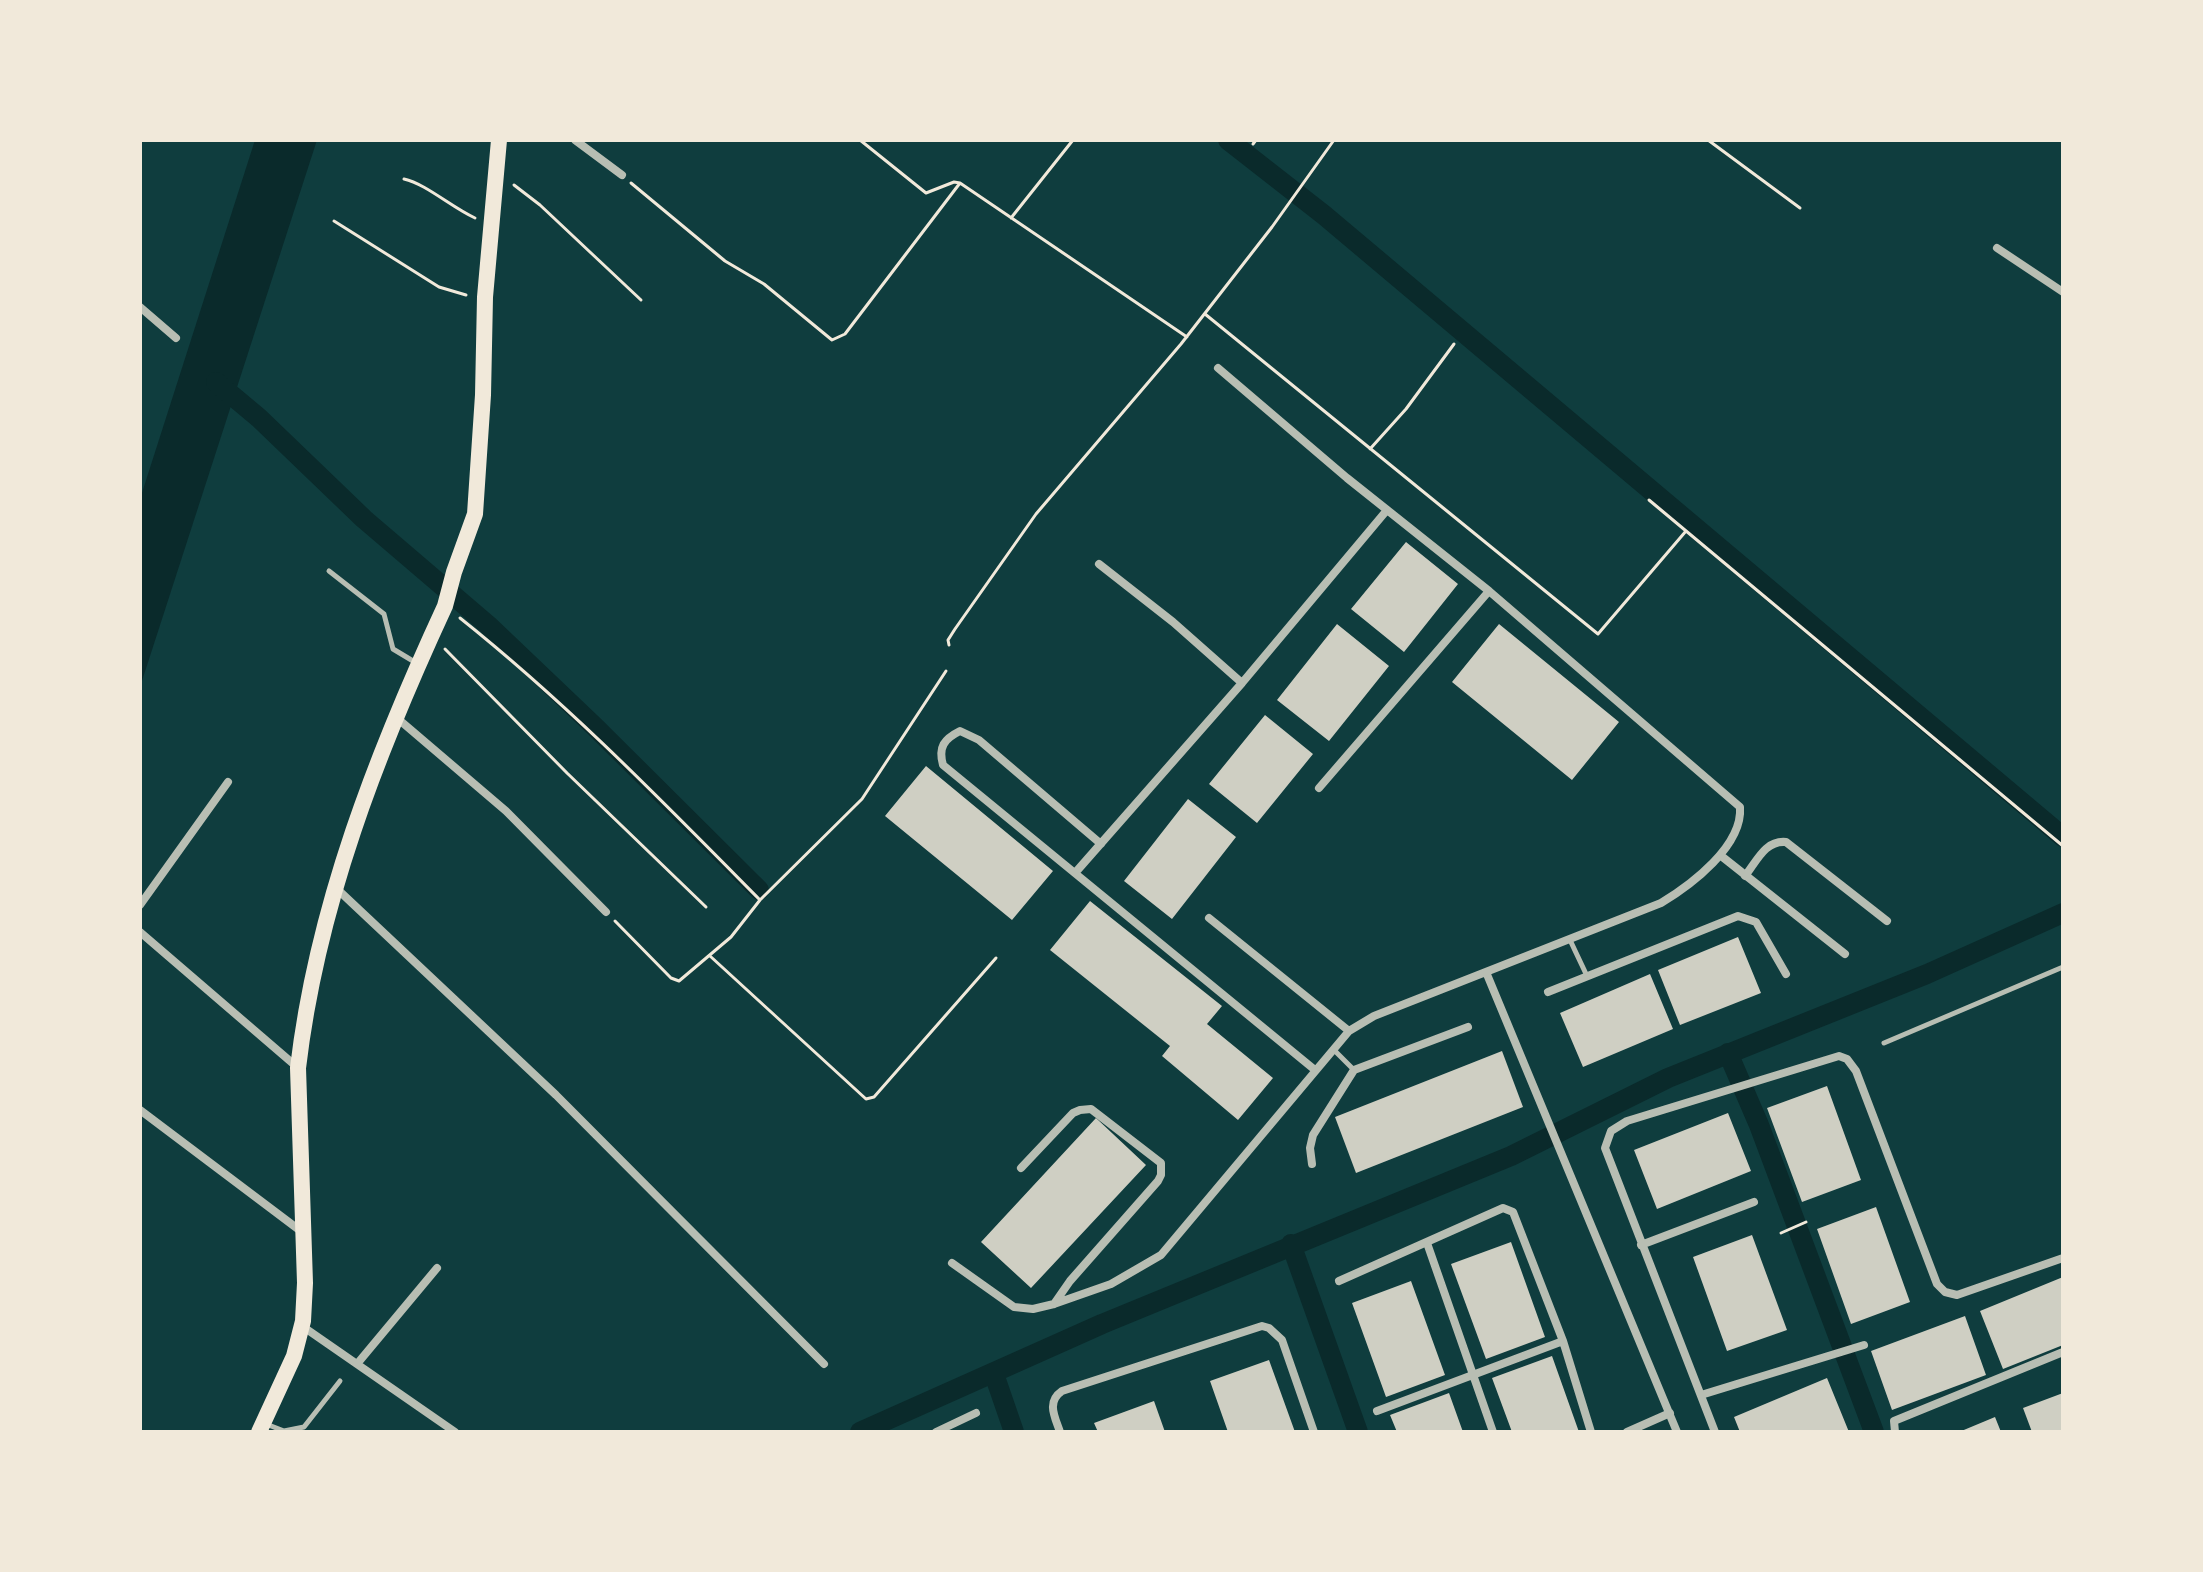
<!DOCTYPE html>
<style>
body{margin:0}
#map{position:relative;width:2203px;height:1572px;overflow:hidden;background:#0f3d3e;font-family:Overpass,sans-serif}
canvas{display:block}
.frame{position:absolute;inset:0;border:142px solid #f1e9da;pointer-events:none}
</style>
<div id="map">
<canvas width="2203" height="1572"></canvas>
<div class="frame"></div>
</div>
<script>
const context = document.querySelector('canvas').getContext('2d');
context.lineJoin = 'round';
function fill(path, color) { context.fillStyle = color; context.fill(path, 'evenodd'); }
function trace(path, color, width, dash) { context.strokeStyle = color; context.lineWidth = width; context.lineCap = dash ? 'butt' : 'round'; context.setLineDash(dash || []); context.stroke(path); }
const water = new Path2D(`
 M255,140H317L140,687V499Z`);
const canal = new Path2D(`
 M1228,140L1324,215L2063,837
 M216,382L259,418L364,519L488,625L594,726L759,890
 M1728,1053L1759,1125L1874,1432
 M1291,1244L1358,1432
 M994,1374L1014,1432
 M860,1432L1102,1324L1511,1156L1668,1078L1927,974L2063,913`);
const building = new Path2D(`
 M1406,542L1458,584L1404,652L1351,609Z
 M1337,624L1389,666L1329,741L1277,700Z
 M1499,624L1619,722L1572,780L1452,682Z
 M1265,715L1313,754L1257,823L1209,784Z
 M926,766L1053,871L1012,920L885,816Z
 M1188,799L1236,837L1172,919L1124,881Z
 M1090,901L1222,1006L1207,1024L1273,1078L1238,1120L1162,1056L1170,1046L1050,950Z
 M1738,937L1761,993L1680,1025L1658,970Z
 M1650,974L1673,1029L1583,1067L1560,1013Z
 M1502,1051L1523,1107L1356,1173L1335,1117Z
 M1827,1086L1861,1180L1802,1202L1767,1108Z
 M1728,1113L1751,1171L1657,1209L1634,1150Z
 M1096,1118L1146,1165L1031,1288L981,1242Z
 M1876,1207L1910,1302L1851,1324L1817,1229Z
 M1752,1235L1787,1330L1727,1351L1693,1257Z
 M1511,1242L1545,1337L1486,1359L1451,1264Z
 M2063,1277V1345L2003,1369L1980,1311Z
 M1411,1281L1445,1375L1386,1397L1352,1303Z
 M1965,1316L1986,1375L1892,1410L1871,1351Z
 M1552,1356L1579,1432H1512L1492,1378Z
 M1269,1360L1295,1432H1228L1210,1381Z
 M1827,1378L1849,1432H1740L1734,1417Z
 M1449,1393L1463,1432H1397L1390,1415Z
 M2063,1393V1432H2032L2023,1408Z
 M1154,1401L1165,1432H1098L1094,1423Z
 M1995,1417L2001,1432H1959Z`);
const path = new Path2D(`
 M860,140L926,193L954,182L960,183L1187,337
 M1708,140L1800,208
 M1253,144L1256,140
 M404,179C426,184 451,207 475,218
 M631,183L725,261L764,284L832,340L845,334L960,183
 M514,185L540,205L641,300
 M1011,218L1073,140
 M334,221L439,287L466,295
 M1205,314L1598,634L1686,531
 M1370,449L1406,409L1454,344
 M1649,500L2063,846
 M460,618C568,704 663,802 760,900
 M949,645L948,640L955,629L1036,514L1181,344L1272,227L1334,140
 M445,649L567,773L706,907
 M615,921L671,978L679,981L731,937L760,900L862,799L946,671
 M710,956L866,1099L874,1097L996,958
 M1781,1233L1806,1222`);
const service = new Path2D(`
 M329,571L384,614L393,649L418,664
 M1570,940L1587,976
 M1884,1043L2063,967
 M1333,1049L1354,1070
 M266,1424L284,1431L304,1427L340,1381`);
const minor = new Path2D(`
 M575,140L622,175
 M1997,248L2063,292
 M140,307L176,338
 M1218,368L1347,478L1489,591L1319,788
 M1099,564L1173,622L1242,683
 M397,718L506,811L606,912
 M1101,844L979,740L960,731C944,739 938,747 943,765L1315,1070
 M1720,855L1845,954
 M1075,873L1242,683L1387,510
 M1745,876C1757,861 1765,840 1786,842L1887,921
 M335,887L556,1095L824,1364
 M140,905L228,782
 M1209,918L1349,1031
 M140,932L297,1067
 M1486,972L1677,1432
 M1548,992L1738,916L1756,922L1786,974
 M140,1110L302,1232
 M1312,1164L1310,1148L1313,1135L1354,1070L1468,1027
 M1021,1168L1073,1113L1080,1110L1091,1109L1161,1163V1175L1158,1181L1070,1281L1054,1304
 M1427,1243L1493,1432
 M1641,1245L1754,1202
 M952,1263L1014,1307L1033,1309L1054,1304L1111,1284L1161,1255L1349,1031L1374,1016L1661,903C1691,885 1743,846 1740,807L1489,591
 M1339,1281L1503,1208L1513,1212L1563,1341L1591,1432
 M302,1326L455,1432
 M357,1364L437,1268
 M1701,1395L1864,1345
 M1377,1411L1563,1341
 M936,1432L976,1413
 M1060,1432C1055,1417 1046,1402 1062,1391L1262,1326L1269,1328L1282,1340L1314,1432
 M1627,1432L1670,1413
 M1715,1432L1605,1148L1611,1131L1627,1121L1839,1056L1847,1059L1856,1071L1937,1284L1945,1292L1957,1295L2063,1258
 M1895,1432L1894,1421L2063,1352`);
const secondary = new Path2D(`
 M259,1432L294,1356L303,1321L305,1283L298,1068C317,906 377,753 445,606L454,572L475,514L483,395L485,297L499,140`);
fill(water, '#0a2a2b');
trace(canal, '#0a2a2b', 20);
fill(building, '#cfcfc3');
trace(path, '#f1e9da', 3);
trace(service, '#b8beb3', 5);
trace(minor, '#b8beb3', 8);
trace(secondary, '#f1e9da', 16);
</script>
